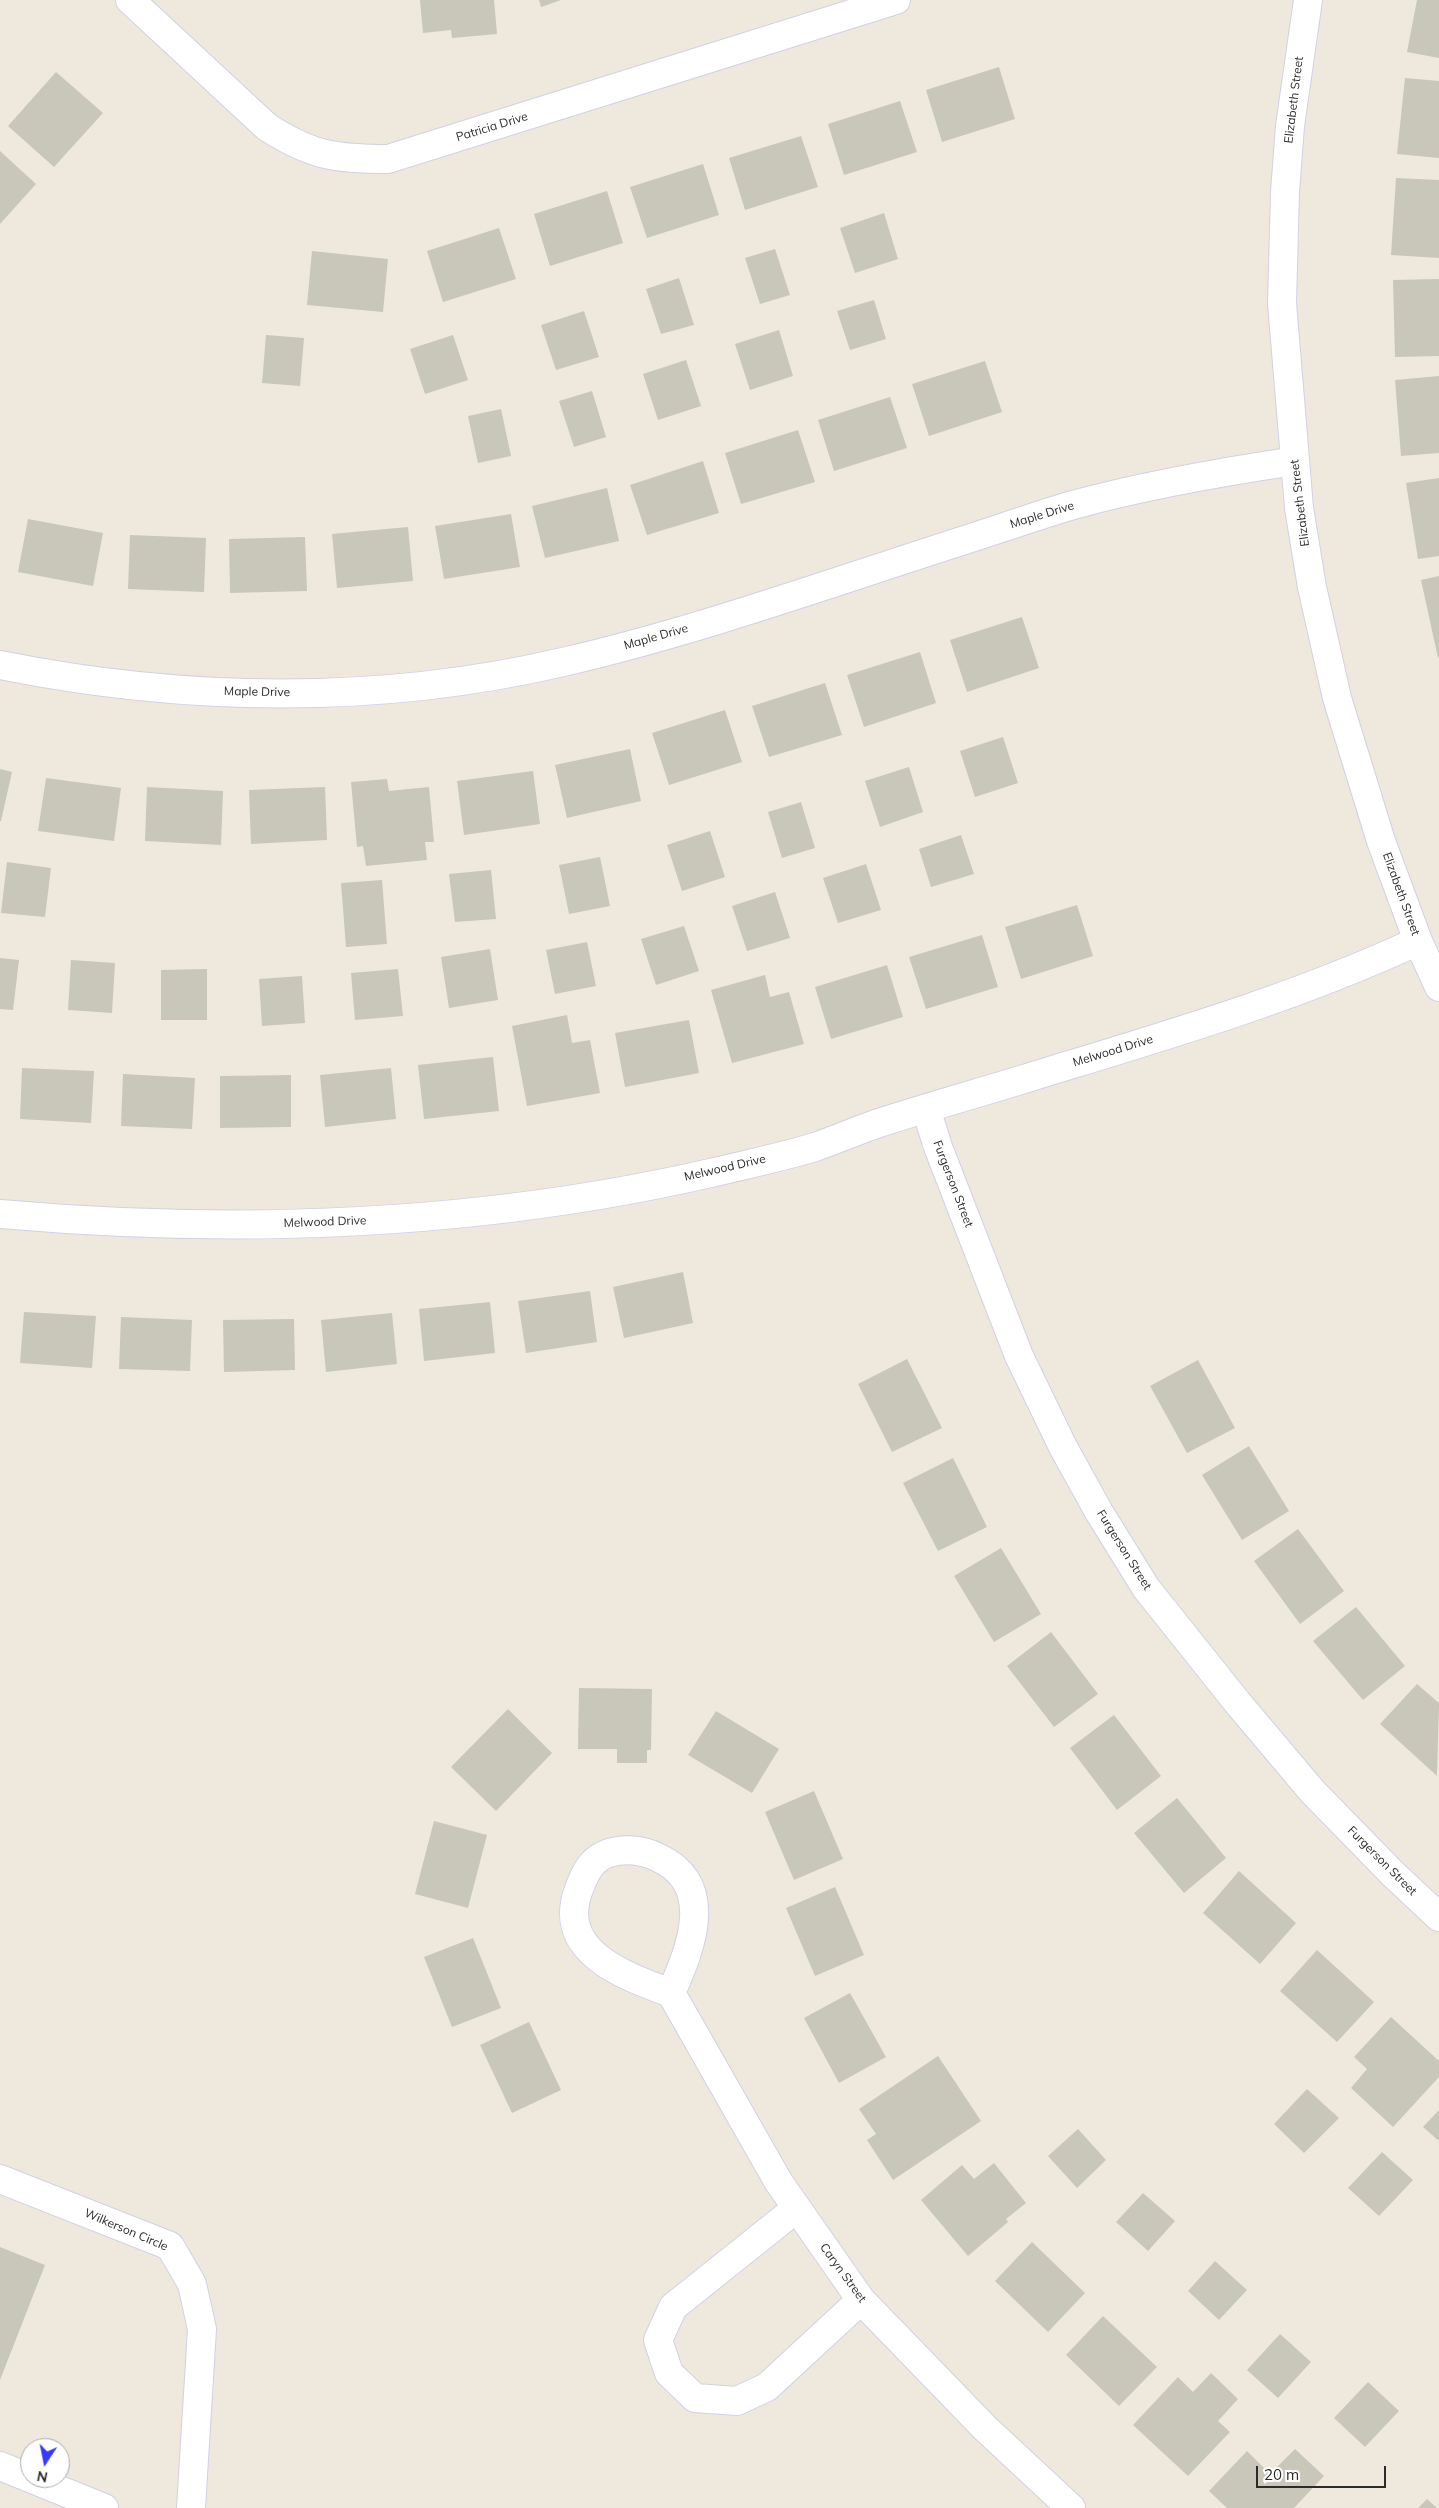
<!DOCTYPE html>
<style>
body{margin:0}
#map{position:relative;width:1439px;height:2508px;overflow:hidden;background:#eee9dc;font-family:Mulish,sans-serif}
canvas{display:block}
.north{position:absolute;left:20px;top:2438px;width:50px;height:50px;box-sizing:border-box;background:#fff;border:1px solid #aaa;border-radius:50%;rotate:191deg;font-size:14px;font-weight:700;line-height:20px;text-align:center;color:#2b2b2b}
.north::after{content:'';display:block;margin:auto;width:18px;height:22px;background:#383bff;clip-path:polygon(50% 0,100% 100%,50% 72%,0 100%)}
.scale{position:absolute;left:1256px;top:2466px;width:130px;height:22px;box-sizing:border-box;border:2px solid #2b2b2b;border-top:0;padding-left:6px;font-size:15px;line-height:18px;white-space:nowrap;color:#2b2b2b;-webkit-text-stroke:4px #fff;paint-order:stroke}
</style>
<div id="map">
<canvas width="1439" height="2508"></canvas>
<div class="north">N</div>
<div class="scale">20 m</div>
</div>
<script>
const context = document.querySelector('canvas').getContext('2d');
context.lineJoin = 'round';
function fill(path, color) { context.fillStyle = color; context.fill(path, 'evenodd'); }
function trace(path, color, width, dash) { context.strokeStyle = color; context.lineWidth = width; context.lineCap = dash ? 'butt' : 'round'; context.setLineDash(dash || []); context.stroke(path); }
function drawText(font, color, halo, rows, align = 'center') {
  context.font = font + ' Mulish,sans-serif'; context.lineWidth = 4.5; context.setLineDash([]); context.textBaseline = 'middle'; context.strokeStyle = halo; context.fillStyle = color; for (const [text, x, y, turn = 0] of rows) {
    context.save(); context.translate(x, y); context.rotate((+turn || 0) * Math.PI / 180); context.textAlign = isNaN(turn) ? turn : align; if (halo) context.strokeText(text, 0, 0); context.fillText(text, 0, 0); context.restore();
  }
}
const building = new Path2D(`
 M420,0H494L497,34L452,38L451,30L423,33Z
 M539,0H561L541,7Z
 M1417,0H1439V58L1407,52Z
 M999,67L1015,119L942,142L926,90Z
 M56,72L103,113L54,167L8,126Z
 M1405,78L1439,81V158L1397,154Z
 M900,101L917,152L844,175L828,124Z
 M801,136L818,187L745,210L729,158Z
 M0,151L36,184L0,224Z
 M703,164L719,215L647,238L630,187Z
 M1396,178L1439,180V258L1391,255Z
 M607,191L623,243L550,266L534,214Z
 M884,213L898,259L855,273L840,228Z
 M499,228L516,279L443,302L427,251Z
 M775,249L790,295L760,304L745,258Z
 M312,251L388,259L383,312L307,305Z
 M679,278L694,325L661,334L646,289Z
 M1439,279V356L1395,357L1393,280Z
 M874,300L886,339L850,350L837,311Z
 M584,311L599,357L556,370L541,325Z
 M779,330L793,376L750,390L735,344Z
 M266,335L304,338L300,386L262,383Z
 M453,335L468,380L425,394L410,349Z
 M686,360L701,406L658,420L643,374Z
 M985,361L1002,412L929,436L912,384Z
 M1439,376V453L1401,456L1395,380Z
 M592,391L606,437L574,447L559,401Z
 M890,397L907,448L834,471L818,420Z
 M501,409L511,456L478,463L468,416Z
 M798,430L815,482L741,504L725,453Z
 M703,461L719,513L647,535L630,485Z
 M1439,478V556L1418,559L1406,483Z
 M607,488L619,541L545,558L532,506Z
 M511,514L520,567L444,579L435,526Z
 M28,519L103,533L93,586L18,572Z
 M408,527L413,581L337,588L332,534Z
 M130,535L206,538L204,592L128,589Z
 M305,537L307,591L230,593L229,539Z
 M1439,576V658H1438L1421,580Z
 M1022,617L1039,668L967,692L950,640Z
 M920,652L936,703L864,727L847,675Z
 M825,683L842,735L769,757L752,706Z
 M725,710L742,762L669,785L652,733Z
 M1003,737L1018,783L975,797L960,751Z
 M630,749L641,801L567,818L555,765Z
 M909,767L923,812L880,827L865,781Z
 M0,769L12,772L1,821H0Z
 M533,771L540,824L464,835L457,781Z
 M46,778L121,788L114,841L38,831Z
 M387,779L389,791L429,787L434,842H425L427,860L366,866L363,846L357,847L351,782Z
 M147,787L223,791L221,845L145,841Z
 M325,787L327,840L251,844L249,790Z
 M801,802L815,848L782,858L768,812Z
 M710,831L725,877L682,891L667,845Z
 M961,835L974,874L931,887L919,849Z
 M600,857L610,906L569,914L559,865Z
 M7,862L51,868L45,917L1,913Z
 M866,864L881,910L838,923L823,878Z
 M491,870L496,919L455,922L449,874Z
 M382,880L387,944L346,947L341,883Z
 M775,892L790,938L747,951L732,906Z
 M1077,905L1093,956L1021,979L1005,927Z
 M684,926L699,971L656,985L641,939Z
 M982,935L998,987L926,1009L909,957Z
 M587,942L596,986L555,994L546,950Z
 M490,949L498,1000L449,1008L441,957Z
 M0,958L19,960L13,1010L0,1009Z
 M71,960L115,963L112,1013L68,1010Z
 M887,965L903,1017L831,1039L815,987Z
 M207,969V1020H161V970Z
 M398,969L403,1016L355,1020L351,973Z
 M765,975L770,997L789,992L804,1044L732,1063L711,990Z
 M302,976L305,1023L262,1026L259,979Z
 M567,1015L572,1043L590,1040L600,1093L527,1106L512,1026Z
 M689,1020L699,1073L625,1087L615,1033Z
 M493,1057L499,1111L424,1119L418,1065Z
 M22,1068L94,1071L91,1123L20,1119Z
 M391,1068L396,1119L325,1127L320,1075Z
 M123,1074L195,1078L192,1129L121,1126Z
 M291,1075V1127L220,1128V1076Z
 M683,1272L693,1323L624,1338L613,1287Z
 M590,1291L597,1342L526,1353L518,1301Z
 M490,1302L495,1353L424,1361L419,1309Z
 M24,1312L96,1316L92,1368L20,1363Z
 M392,1313L397,1364L326,1372L321,1320Z
 M121,1317L192,1320L190,1371L119,1369Z
 M294,1319L295,1370L224,1372L223,1320Z
 M907,1359L942,1428L892,1452L858,1384Z
 M1198,1360L1235,1428L1187,1453L1150,1386Z
 M1249,1446L1289,1511L1242,1540L1202,1475Z
 M953,1458L987,1527L938,1551L903,1483Z
 M1298,1529L1344,1591L1300,1624L1254,1561Z
 M1001,1548L1041,1614L994,1642L954,1576Z
 M1356,1607L1405,1666L1363,1700L1313,1641Z
 M1051,1632L1098,1694L1054,1727L1007,1666Z
 M1417,1684L1439,1703L1437,1776L1380,1724Z
 M579,1688L652,1689L651,1750H647V1763H617V1749H578Z
 M508,1709L552,1753L496,1811L451,1767Z
 M716,1711L779,1749L752,1793L688,1755Z
 M1114,1715L1161,1776L1117,1810L1070,1748Z
 M814,1791L843,1859L794,1880L765,1812Z
 M1177,1798L1226,1858L1184,1893L1134,1833Z
 M434,1821L487,1835L468,1908L415,1894Z
 M1239,1871L1296,1923L1260,1964L1203,1913Z
 M835,1887L864,1955L815,1976L786,1908Z
 M473,1938L501,2008L452,2027L424,1957Z
 M1317,1950L1374,2002L1337,2042L1280,1991Z
 M850,1993L886,2057L839,2083L804,2018Z
 M1391,2017L1439,2061V2077L1393,2127L1351,2088L1367,2069L1354,2057Z
 M529,2022L561,2090L512,2113L480,2045Z
 M938,2056L981,2121L893,2180L867,2140L876,2134L859,2109Z
 M1307,2089L1339,2118L1304,2153L1274,2124Z
 M1439,2110V2141L1423,2127Z
 M1078,2129L1106,2160L1077,2188L1048,2156Z
 M1382,2152L1413,2180L1379,2216L1348,2188Z
 M994,2163L1026,2203L1006,2219L1008,2222L968,2256L921,2200L962,2165L974,2179Z
 M1143,2193L1175,2221L1148,2251L1116,2222Z
 M1032,2242L1085,2293L1048,2332L995,2281Z
 M0,2247L45,2265L0,2380Z
 M1215,2261L1247,2290L1219,2320L1188,2291Z
 M1103,2316L1157,2367L1119,2406L1066,2355Z
 M1280,2334L1311,2362L1278,2398L1247,2370Z
 M1211,2373L1238,2399L1218,2421L1230,2432L1188,2476L1133,2425L1178,2377L1193,2392Z
 M1368,2382L1399,2411L1365,2447L1334,2418Z
 M1295,2449L1324,2476L1294,2508H1227L1209,2491L1247,2451L1270,2474Z
 M1427,2499L1437,2508H1418Z`);
const street = new Path2D(`
 M130,0L267,127C312,156 336,159 388,159L896,0
 M1308,0L1290,126L1285,192L1282,303L1299,508L1312,587L1337,698L1381,841L1418,941L1439,987
 M0,665C184,702 379,705 563,662C701,630 836,581 971,538C1005,527 1039,515 1073,505C1146,485 1221,472 1295,461
 M926,1109L938,1147L1019,1356L1063,1447L1099,1512L1146,1588L1237,1702L1312,1791L1393,1874L1439,1917
 M0,1214C239,1235 481,1226 715,1172C748,1164 782,1157 815,1147C835,1140 856,1131 876,1124C925,1108 975,1094 1024,1079C1157,1038 1291,1000 1418,941
 M671,1993C691,1948 717,1884 657,1857C643,1850 624,1848 609,1853C591,1859 585,1873 579,1889C555,1952 625,1976 671,1993L778,2181L861,2300L985,2428L1071,2508
 M0,2179L170,2246L192,2284L202,2329L191,2508
 M797,2208L673,2307L658,2340L669,2373L695,2398L737,2401L767,2387L861,2300
 M0,2466L104,2508`);
const streetNames = [
 ["Elizabeth Street",1294,100,-83],
 ["Patricia Drive",492,127,-17],
 ["Elizabeth Street",1300,503,-97],
 ["Maple Drive",1042,515,-17],
 ["Maple Drive",656,637,-16],
 ["Maple Drive",257,692,1],
 ["Elizabeth Street",1401,894,70],
 ["Melwood Drive",1113,1051,-17],
 ["Melwood Drive",725,1168,-13],
 ["Furgerson Street",953,1184,69],
 ["Melwood Drive",325,1222,-2],
 ["Furgerson Street",1124,1550,58],
 ["Furgerson Street",1382,1861,45],
 ["Wilkerson Circle",126,2230,23],
 ["Caryn Street",843,2273,54]
];
fill(building, '#c9c7ba');
trace(street, '#d1d1e5', 30);
trace(street, '#fff', 28);
drawText('12px', '#2b2b2b', '#fff', streetNames);
</script>
